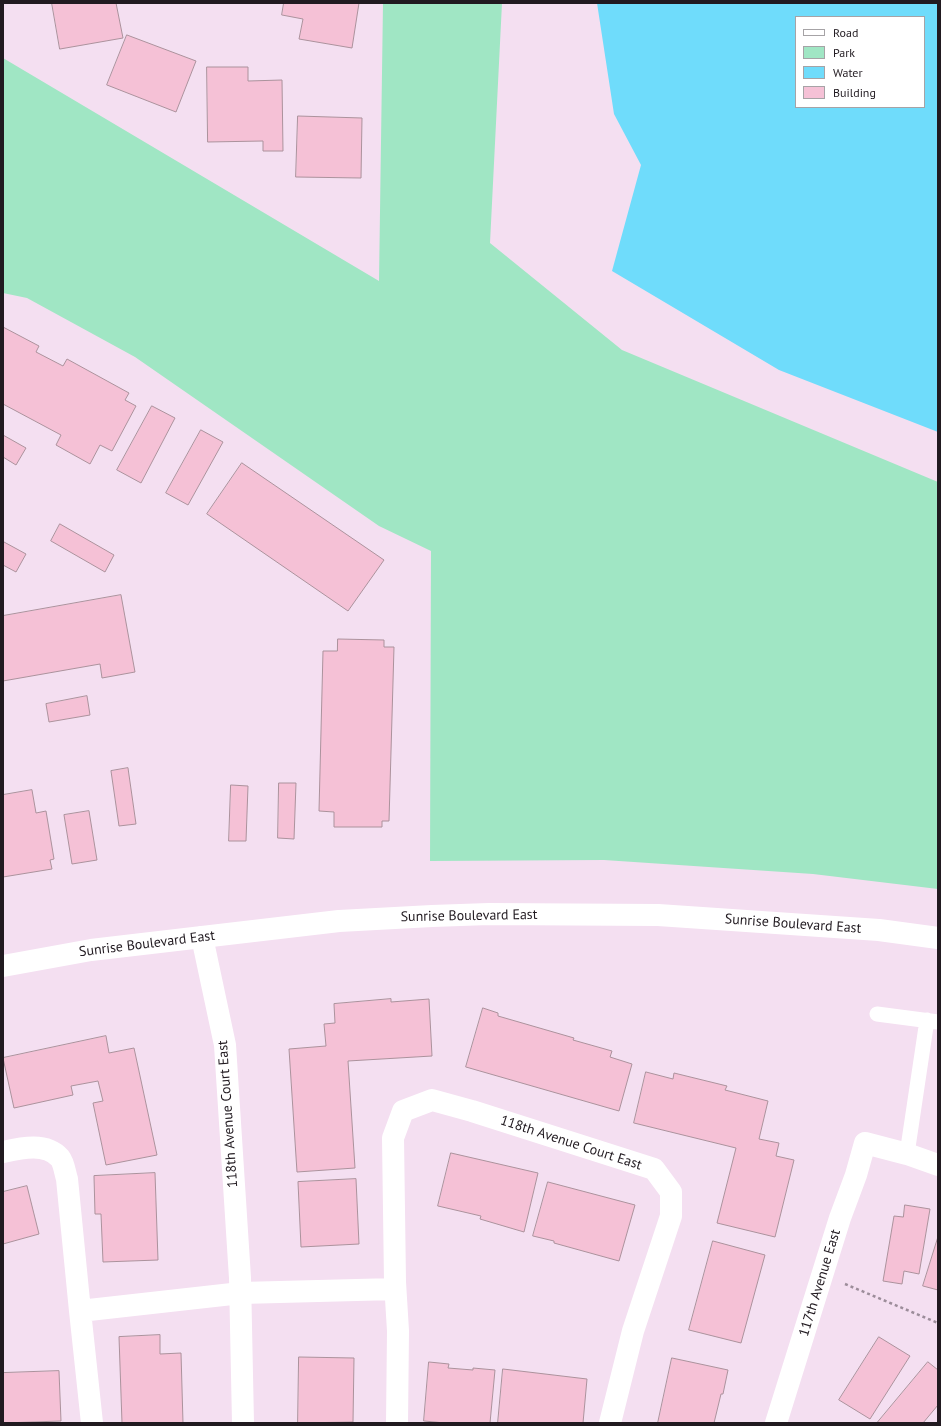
<!DOCTYPE html>
<style>
body{margin:0}
#map{position:relative;width:941px;height:1426px;overflow:hidden;background:#f4dff1;font-family:"PT Sans",sans-serif}
canvas{display:block}
.frame{position:absolute;inset:0;border:4px solid #211a20;pointer-events:none}
.legend{position:absolute;left:795px;top:16px;width:130px;height:92px;box-sizing:border-box;background:#fff;border:1px solid #a6a3a6;margin:0;padding:5px 7px;list-style:none;font-size:12px;color:#211a20}
.legend li{display:flex;align-items:center;gap:8px;height:20px}
.legend b{width:20px;border:1px solid #a6a3a6}
</style>
<div id="map">
<canvas width="941" height="1426"></canvas>
<div class="frame"></div>
<ul class="legend">
<li><b style="height:5px;background:#fff"></b>Road</li>
<li><b style="height:11px;background:#a0e6c4"></b>Park</li>
<li><b style="height:11px;background:#6fdcfb"></b>Water</li>
<li><b style="height:11px;background:#f5c1d6"></b>Building</li>
</ul>
</div>
<script>
const context = document.querySelector('canvas').getContext('2d');
context.lineJoin = 'round';
function fill(path, color) { context.fillStyle = color; context.fill(path, 'evenodd'); }
function trace(path, color, width, dash) { context.strokeStyle = color; context.lineWidth = width; context.lineCap = dash ? 'butt' : 'round'; context.setLineDash(dash || []); context.stroke(path); }
function drawText(font, color, halo, rows, align = 'center') {
  context.font = font + ' "PT Sans",sans-serif'; context.lineWidth = 4; context.setLineDash([]); context.textBaseline = 'middle'; context.strokeStyle = halo; context.fillStyle = color; for (const [text, x, y, turn = 0] of rows) {
    context.save(); context.translate(x, y); context.rotate((+turn || 0) * Math.PI / 180); context.textAlign = isNaN(turn) ? turn : align; if (halo) context.strokeText(text, 0, 0); context.fillText(text, 0, 0); context.restore();
  }
}
const green = new Path2D(`
 M383,3H502L490,243L622,350L938,482V889L813,874L604,860L430,861L431,551L379,526L135,357L27,298L3,293V58L379,281Z`);
const water = new Path2D(`
 M597,3H938V432L779,370L612,271L641,165L614,114ZM796,17H924V107H796Z`);
const building = new Path2D(`
 M52,3H116L123,38L60,49Z
 M284,3H359L352,48L299,39L303,19L282,15Z
 M127,35L196,61L176,112L107,85Z
 M207,67H248V81L282,80L283,151H263V141L208,142Z
 M298,116L362,118L361,178L296,177Z
 M3,327L39,346L36,352L63,366L67,359L129,393L125,400L136,406L112,451L100,445L90,464L56,445L61,435L3,404Z
 M152,406L175,418L141,483L117,470Z
 M201,430L223,442L188,505L166,493Z
 M3,435L26,448L16,465L3,457Z
 M242,463L384,560L348,611L207,514Z
 M60,524L114,555L105,572L51,541Z
 M4,542L26,554L16,572L3,565Z
 M121,595L135,672L102,678L100,664L3,681V616Z
 M338,639L384,640V647H394L389,821H382V827H334V812L319,811L323,651H337Z
 M87,696L90,715L49,722L46,704Z
 M128,768L136,824L119,826L111,771Z
 M279,783H296L294,839L278,838Z
 M231,785L248,786L246,841H229Z
 M32,790L36,813L46,811L54,859L50,860L52,869L3,877V795Z
 M89,811L97,860L72,864L64,815Z
 M391,999V1002L429,999L432,1056L348,1061L355,1168L297,1172L289,1049L326,1046L324,1024L335,1023L334,1004Z
 M483,1008L498,1013V1016L574,1038L573,1040L612,1051L610,1057L632,1064L619,1111L466,1067Z
 M106,1036L109,1053L134,1048L157,1155L106,1165L93,1103L103,1101L98,1081L71,1086L73,1095L14,1108L3,1058Z
 M646,1072L673,1079L674,1073L727,1086L725,1090L768,1101L759,1139L779,1143L776,1156L794,1160L775,1237L717,1223L736,1148L634,1123Z
 M451,1153L538,1173L524,1232L480,1219L481,1216L438,1206Z
 M155,1173L158,1260L103,1262L101,1214H95L94,1176Z
 M356,1179L359,1244L301,1247L298,1182Z
 M548,1182L635,1205L619,1261L554,1243V1241L533,1236Z
 M27,1186L39,1234L3,1244V1192Z
 M905,1205L930,1209L919,1274L904,1271L902,1284L883,1281L894,1216L903,1217Z
 M938,1237V1290L923,1286Z
 M713,1241L765,1255L741,1343L689,1330Z
 M160,1335V1354L181,1353L183,1423H122L119,1337Z
 M879,1337L910,1356L870,1419L839,1400Z
 M299,1357L354,1358L353,1422L298,1423Z
 M672,1358L728,1370L723,1394H721L714,1423H658Z
 M429,1362L449,1364L448,1368L473,1370V1368L495,1370L490,1423H445L424,1421Z
 M928,1362L938,1370V1405L923,1423H880L878,1422Z
 M503,1369L587,1379L583,1423H498Z
 M59,1371L61,1421L3,1423V1373Z`);
const path = new Path2D(`
 M845,1284L938,1323`);
const service = new Path2D(`
 M877,1014L938,1022
 M907,1154L927,1020`);
const minor = new Path2D(`
 M202,937L225,1045L240,1278L243,1423
 M3,1152C21,1148 46,1142 60,1158C64,1163 65,1173 67,1179L80,1311L92,1423
 M80,1311L241,1293L395,1289
 M397,1423L398,1331L395,1282L393,1138L403,1111L432,1100L472,1111L654,1169L671,1192V1216L633,1331L610,1423
 M776,1423L840,1218L856,1175L865,1143L907,1154L938,1165`);
const secondary = new Path2D(`
 M3,966L91,950L339,921L432,916L489,914L658,915L879,930L938,938`);
const streetNames = [
 ["Sunrise Boulevard East",469,916,-1],
 ["Sunrise Boulevard East",793,924,4],
 ["Sunrise Boulevard East",147,944,-7],
 ["118th Avenue Court East",228,1114,-94],
 ["118th Avenue Court East",571,1143,18],
 ["117th Avenue East",820,1283,-73]
];
fill(green, '#a0e6c4');
fill(water, '#6fdcfb');
fill(building, '#f5c1d6');
trace(building, '#ab929c', 1);
trace(path, '#9c8d9a', 2.5, [3, 3]);
trace(service, '#fff', 15);
trace(minor, '#fff', 22);
trace(secondary, '#fff', 22);
drawText('14px', '#211a20', '#fff', streetNames);
</script>
